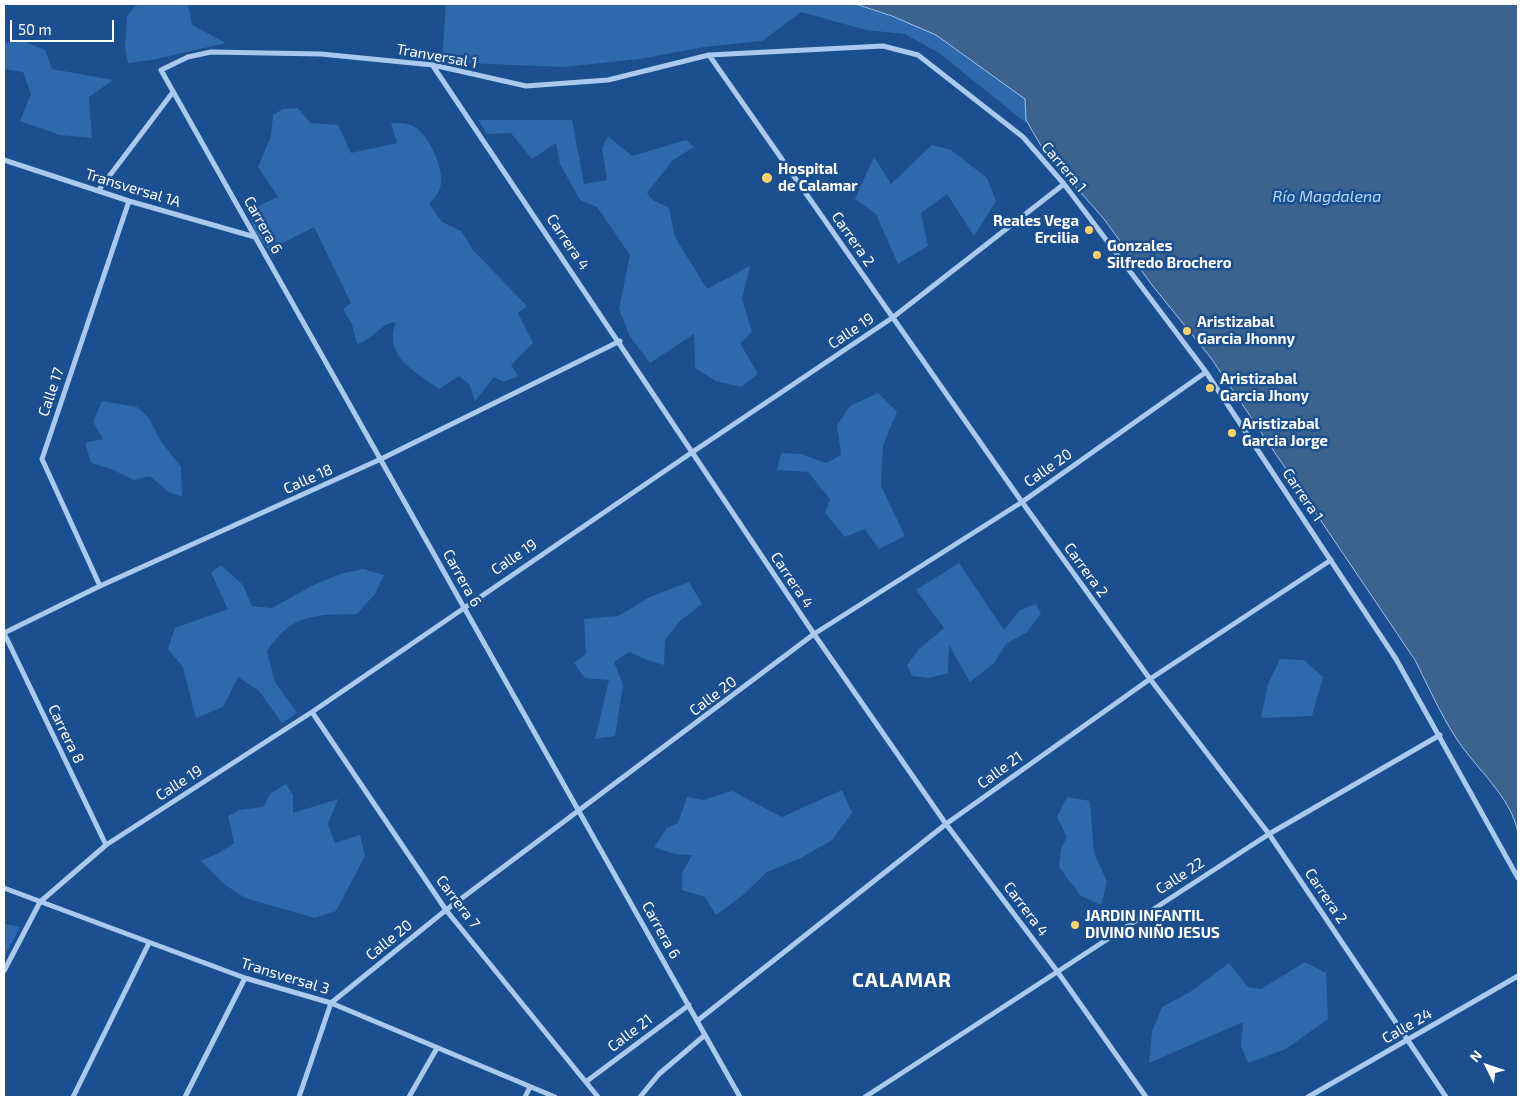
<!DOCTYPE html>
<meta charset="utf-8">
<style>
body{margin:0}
#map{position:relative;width:1522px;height:1101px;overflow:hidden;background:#1b4f8f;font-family:"Exo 2",sans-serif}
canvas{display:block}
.frame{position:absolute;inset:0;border:5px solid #fff;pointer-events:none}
.north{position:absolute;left:1462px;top:1041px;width:50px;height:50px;-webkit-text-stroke:4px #1b4f8f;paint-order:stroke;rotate:311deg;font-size:14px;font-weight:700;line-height:20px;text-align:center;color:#fff}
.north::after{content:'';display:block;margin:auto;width:18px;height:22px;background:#fff;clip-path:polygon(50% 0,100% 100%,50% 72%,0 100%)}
.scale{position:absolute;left:10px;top:20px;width:104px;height:22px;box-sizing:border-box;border:2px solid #fff;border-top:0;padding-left:6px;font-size:15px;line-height:18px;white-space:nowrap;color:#fff;-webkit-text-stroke:4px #1b4f8f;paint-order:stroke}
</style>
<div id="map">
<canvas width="1522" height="1101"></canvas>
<div class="frame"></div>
<div class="north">N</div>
<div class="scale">50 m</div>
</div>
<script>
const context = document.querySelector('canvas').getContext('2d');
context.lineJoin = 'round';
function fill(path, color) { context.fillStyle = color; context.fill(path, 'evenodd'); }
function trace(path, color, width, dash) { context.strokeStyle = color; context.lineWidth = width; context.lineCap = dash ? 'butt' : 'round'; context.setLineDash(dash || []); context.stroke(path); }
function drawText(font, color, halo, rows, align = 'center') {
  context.font = font + ' "Exo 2",sans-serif'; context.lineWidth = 5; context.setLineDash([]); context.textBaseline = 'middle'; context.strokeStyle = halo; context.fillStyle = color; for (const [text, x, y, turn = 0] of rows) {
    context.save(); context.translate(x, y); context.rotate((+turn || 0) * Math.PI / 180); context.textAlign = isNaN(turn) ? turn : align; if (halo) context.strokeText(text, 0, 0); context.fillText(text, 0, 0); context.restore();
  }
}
const green = new Path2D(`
 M137,4H188L192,25L226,43L152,60L128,63L125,47L127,16Z
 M446,4H856C883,13 909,22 935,34C962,47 1002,80 1026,99V123L939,53L905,34L866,30L801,12L762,41L704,47L640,59L563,67L442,62Z
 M20,40L45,50L52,69L113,80L89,97L92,138L60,135L20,121L31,94L23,72L4,69V44Z
 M298,108L310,123L338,125L351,153L397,143L391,123C397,123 405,123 411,125C428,131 446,171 440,188C438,194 433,199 429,204L442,222L461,231L473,250L527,306L518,313L533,343L511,365L518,376L504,382L494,377L475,401L469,384L459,376L439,389C415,371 383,357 396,322C379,324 373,340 357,344L352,324L343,309L351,303L314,227L269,250C256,236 250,228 252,209L278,197L258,167L271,136L273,115L283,109Z
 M478,120H572L584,184L607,180L602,148L608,136L632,156L686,140L694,147L673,160L647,193L653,200L669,208L675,237L707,289L750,266L742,299L752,332L740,343L758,374L741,387L716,381L695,368L694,334L650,363L629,335L619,309L630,255L597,207L580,200L560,164L556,143L532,159L511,133L487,134Z
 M932,145L951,150L987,178L996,201L974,236L947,194L921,213L928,246L898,264L876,214L855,199L874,157L891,184Z
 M878,393L897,412L883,445L881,486L905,536L879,549L865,529L845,537L825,513L830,499L808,472L777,470L781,453L801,454L826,463L841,455L837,425L850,406Z
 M102,401L137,407L149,418L160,440L181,467L182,497L169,492L150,476L134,480L111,469L91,463L85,443L103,439L93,422Z
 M959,563L1004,630L1020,610L1036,604L1041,614L1027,632L1006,644L994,663L970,682L949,645L948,673L929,678L912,676L907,665L919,649L944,628L916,590Z
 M221,565L243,585L252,606L272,608L314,585L340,574L363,569L384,575L375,594L357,614C316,615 292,613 267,651L275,682L297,713L282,723L259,691L238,677L223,707L196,718L183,667L168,649L175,628L228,609L211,573Z
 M689,582L702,604L680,621L665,640L664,665L647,660L629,652L614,662L623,685L615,736L595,739L609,680L585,678L574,663L586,654L584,619L618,616L650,597Z
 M1280,659L1304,660L1323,677L1312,716L1261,718L1268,684Z
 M286,784L293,795V813L338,799L328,824L335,843L360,835L365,856L336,911L315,918L245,898L224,884L201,861L221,852L234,843L228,816L239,810L263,807L270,794Z
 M842,790L852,813L832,840L801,858L767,872L743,895L716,915L705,897L682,890V873L692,855L675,854L654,847L667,828L678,823L687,797L703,800L732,791L782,817Z
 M1067,797L1090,801L1094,853L1107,882L1101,905L1081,896L1059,867L1061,849L1067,837L1057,817Z
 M4,924L20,927L4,957Z
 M1305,962L1326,973L1328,1019L1286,1049L1248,1063L1241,1046L1243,1022L1149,1063L1152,1032L1162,1007L1190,992L1229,963L1248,987L1261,989Z`);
const water = new Path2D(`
 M856,4H1518V833C1511,796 1476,769 1456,738C1440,713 1428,686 1415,660L1211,358L1152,285L1104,219L1044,151L1026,120L1025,99L936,35L892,16Z`);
const minor = new Path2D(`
 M709,55L1022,502L1150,679L1269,834L1446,1097
 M433,66L814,634L946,824L1057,971L1146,1097
 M4,160L129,201L255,237
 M98,191L173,92
 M100,586L42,459L129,201
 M4,633L100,586L381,459L620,341
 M4,633L106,845
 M312,712L446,910L598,1097
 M4,888L245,978L331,1003L555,1097
 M4,971L40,902L106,845L312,712L691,453L892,318L1064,184
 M697,1021L946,824L1150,679L1331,560
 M587,1081L689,1005
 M73,1097L149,943
 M185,1097L245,978
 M299,1097L331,1003L446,910L814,634L1022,502L1206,372
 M409,1097L437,1048
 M525,1097L530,1087
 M640,1097L659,1074L705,1035
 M740,1097L161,70L188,57L211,52L321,54L433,65L526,86L608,80L709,55L883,46L918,55L1023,137L1064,184L1206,372L1396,659L1518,878
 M865,1097L1269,834L1440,735
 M1308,1097L1518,976`);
const markers = [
 [767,178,6,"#ffd166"],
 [1089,230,5,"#ffd166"],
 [1097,255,5,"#ffd166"],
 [1187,331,5,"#ffd166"],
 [1210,388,5,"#ffd166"],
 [1232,433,5,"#ffd166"],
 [1075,925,5,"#ffd166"]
];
const streetNames = [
 ["Tranversal 1",437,56,10],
 ["Carrera 1",1064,167,50],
 ["Transversal 1A",133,188,17],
 ["Carrera 6",263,225,61],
 ["Carrera 2",853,239,55],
 ["Carrera 4",568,242,56],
 ["Calle 19",851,331,-34],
 ["Calle 17",51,392,-71],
 ["Calle 20",1048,468,-35],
 ["Calle 18",308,479,-24],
 ["Carrera 1",1303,495,56],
 ["Calle 19",514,557,-34],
 ["Carrera 2",1086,570,54],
 ["Carrera 6",462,578,61],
 ["Carrera 4",792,580,56],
 ["Calle 20",713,696,-37],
 ["Carrera 8",66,734,64],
 ["Calle 21",1000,770,-36],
 ["Calle 19",179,783,-33],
 ["Calle 22",1180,876,-33],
 ["Carrera 2",1326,896,56],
 ["Carrera 7",458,902,53],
 ["Carrera 4",1026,909,53],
 ["Carrera 6",661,930,61],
 ["Calle 20",389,940,-39],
 ["Transversal 3",285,976,17],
 ["Calle 24",1407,1026,-30],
 ["Calle 21",630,1033,-37]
];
const poiNames = [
 ["Hospital",778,169],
 ["de Calamar",778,186],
 ["Reales Vega",1079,221,"right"],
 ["Ercilia",1079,238,"right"],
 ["Gonzales",1107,246],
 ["Silfredo Brochero",1107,263],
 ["Aristizabal",1197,322],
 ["Garcia Jhonny",1197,339],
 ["Aristizabal",1220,379],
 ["Garcia Jhony",1220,396],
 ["Aristizabal",1242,424],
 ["Garcia Jorge",1242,441],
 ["JARDIN INFANTIL",1085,916],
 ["DIVINO NIÑO JESUS",1085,933]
];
const waterNames = [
 ["Río Magdalena",1327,197]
];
const districtNames = [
 ["CALAMAR",902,980]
];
fill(green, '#2e69ad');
fill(water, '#3c6290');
trace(water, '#9cc4f0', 1);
trace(minor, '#a9c9ee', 5);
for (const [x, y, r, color] of markers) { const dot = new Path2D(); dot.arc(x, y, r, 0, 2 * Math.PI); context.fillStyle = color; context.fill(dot); trace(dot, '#1b4f8f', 2); }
drawText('15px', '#fff', '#1b4f8f', streetNames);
drawText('bold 15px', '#fff', '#1b4f8f', poiNames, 'left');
drawText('italic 16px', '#b5d3f5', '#1b4f8f', waterNames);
context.letterSpacing = '1px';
drawText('bold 20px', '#fff', '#1b4f8f', districtNames);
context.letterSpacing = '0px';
</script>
